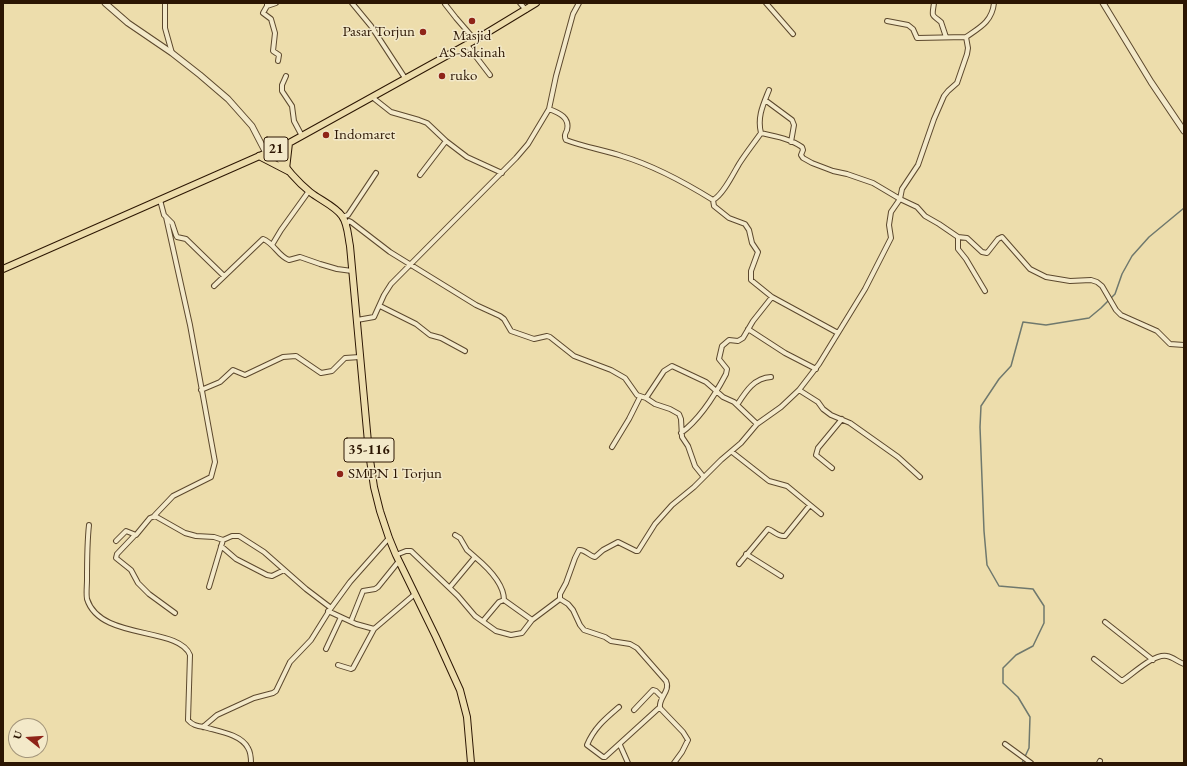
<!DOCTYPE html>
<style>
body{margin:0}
#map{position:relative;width:1187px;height:766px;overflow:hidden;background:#edddac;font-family:"EB Garamond",serif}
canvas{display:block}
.frame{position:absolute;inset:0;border:4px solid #2c1603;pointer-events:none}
.north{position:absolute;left:8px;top:718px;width:40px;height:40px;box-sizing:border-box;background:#f3e9c9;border:1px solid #a3957a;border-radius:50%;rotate:287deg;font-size:11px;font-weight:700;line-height:16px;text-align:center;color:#2c1603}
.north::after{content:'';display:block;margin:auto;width:14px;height:18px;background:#8f2418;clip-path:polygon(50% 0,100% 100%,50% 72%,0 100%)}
</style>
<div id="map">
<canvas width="1187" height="766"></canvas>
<div class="frame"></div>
<div class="north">U</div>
</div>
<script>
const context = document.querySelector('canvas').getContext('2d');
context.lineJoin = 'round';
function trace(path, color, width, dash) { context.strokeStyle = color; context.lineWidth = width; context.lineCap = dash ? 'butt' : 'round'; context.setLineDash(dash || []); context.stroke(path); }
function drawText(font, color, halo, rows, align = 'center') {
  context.font = font + ' "EB Garamond",serif'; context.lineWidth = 3; context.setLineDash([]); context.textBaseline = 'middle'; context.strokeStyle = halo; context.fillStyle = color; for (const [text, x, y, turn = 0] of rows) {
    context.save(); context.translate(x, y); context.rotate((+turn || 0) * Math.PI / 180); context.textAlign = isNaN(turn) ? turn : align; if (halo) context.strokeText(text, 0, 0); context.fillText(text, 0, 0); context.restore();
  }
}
const stream = new Path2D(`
 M1111,298L1115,294L1122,274L1132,256L1149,237L1184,208
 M1022,763L1029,748L1030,717L1018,697L1003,683V668L1016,655L1033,646L1044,623V606L1033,589L999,586L987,565L984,531L980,427L981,406L999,379L1011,366L1023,322L1046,325L1089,318L1101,308L1108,301`);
const minor = new Path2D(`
 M165,3V28L172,53
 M267,3V6L276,3
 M352,3L371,26L405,78
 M520,3L526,10
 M766,3L793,34
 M934,3C932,17 931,14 941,22L946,37
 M445,4L456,18L475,40
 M267,6L263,13L271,19L275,33L273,51L279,55L278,61
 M887,21L908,25L913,29L917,38L966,37
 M467,45L490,75
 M286,76L282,85V91L292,106L294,121L302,136
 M372,97L391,112L419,120L427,123L446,141L467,157L502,173
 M765,100L792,120L794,125L791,142
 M549,109C560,113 570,118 567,130C565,134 564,136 566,140C584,147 604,150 622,156C655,166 684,182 713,200C723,195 733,174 739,164C746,153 754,143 761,133C775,136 791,139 802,147L803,150L801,155L803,158L812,163L833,171L847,174L873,183L900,199L917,207L925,216L939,224L958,237L967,238L982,252L987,253L998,239L1002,237L1030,269L1046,277L1070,281L1091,280L1097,282L1102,286L1116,310L1121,315L1157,331L1170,344L1184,345
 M761,133C757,117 763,105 769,90
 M420,175L446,141
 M160,200L164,215L172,223L176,235L177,237L186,239L224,276
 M713,200L714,206L729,218L745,224L749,230L752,243L758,252L751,271V280L772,297
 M342,217L348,215L376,173
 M346,225L349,221L351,222L390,252L476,305L500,316L504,319L511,331L534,339L547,336L550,337L574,356L611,370L625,378L637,395L646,398L655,404L670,409L679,414L681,419L682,437L688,446L695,466L703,476
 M958,237V249L966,259L985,291
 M272,245L281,230L309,191
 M214,286L263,239C274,243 278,256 289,260L300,257L320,264L337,269L352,271
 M380,306L416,324L430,335L441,338L465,351
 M357,320L374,317L384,295L391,284L516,158L528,144L549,109L556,76L573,14L579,3
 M748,329L785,353L816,369
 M201,390L220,382L233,370L245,375L283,357L296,356L321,373L332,371L345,358L360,357
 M799,390L818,402L823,409L831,415L850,423L898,457L920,477
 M646,398L664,371L672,366L706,382L723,397L734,402L757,424
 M737,405C746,391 754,378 771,377
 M681,433C700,419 715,395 726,374L727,369L719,359L722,346L729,340L738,341L743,338L753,321L772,297L838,333
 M612,447L629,419L640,397
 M732,452L769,481L787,486L821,514
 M832,468L816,455L818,448L842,419
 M154,516L173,496L211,477L215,462L190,325L166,217
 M89,525C87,543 87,562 87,580C87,586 86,593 87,599C100,641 179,626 190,655L188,720C192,725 197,726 204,727C217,731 241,734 248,748C251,753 251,758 251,763
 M135,535L117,554L116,558L131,570L138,583L149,594L175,613
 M116,541L126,531L136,535L150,518L155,516L185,533L196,536L214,537L223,540L232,536H239L264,552L306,589L331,608
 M221,546L236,559L267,575L272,576L284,570
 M746,554L781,576
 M396,555L406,551H411L458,596L475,616L496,631L511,635L522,633L532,620L560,599V594L566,583L575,558L579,550C585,549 589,556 595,557L603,550L618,542L636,551H638L655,524L672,505L694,487L721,460L741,443L757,424L781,407L799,390L819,364L865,289L891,238L889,225L891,212L900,199L902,189L918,165L934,119L944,96L948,91L957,83L967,54L968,48L966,37C979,28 992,22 994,3
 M475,557C487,567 504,584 504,600
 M739,564L768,529C774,531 778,537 785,536L810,505
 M209,587L223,540
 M450,587L475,557L467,550L460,538L455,535
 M560,599L568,604L573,610L580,625L584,630L605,637L611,641L630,644L637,648L666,681C671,691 658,698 660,708L683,732L688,740L682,752L674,763
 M328,611L356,624L374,629L415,594
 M351,621L363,591L375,589L378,587L399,561
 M483,621L499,602L504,600L532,620
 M1105,622L1153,660
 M326,649L341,617
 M1094,659L1122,681C1133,674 1154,653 1167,656C1173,657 1178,662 1184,664
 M338,665L351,669L353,668L374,629
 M619,707C605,719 594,728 587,745L603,757H605L660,707
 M634,710L653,690L656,691L662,697
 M203,727L217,715L254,698L273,693L276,691L290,662L311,640L331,608L350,582L389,538
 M1005,744L1031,763
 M620,745L628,763
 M1099,763L1100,761`);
const tertiary = new Path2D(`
 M105,3L128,23L172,53L200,75L228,99L252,126L266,153
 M1103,3L1151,82L1184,131`);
const primary = new Path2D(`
 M273,150C284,166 295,180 310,192C320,200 335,206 342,216C348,224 348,237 350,246L369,453L374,487L380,511L389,538L396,555L436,637L460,690L467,717L471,763`);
const trunk = new Path2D(`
 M259,156L288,171
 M286,169L289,143
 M3,269L289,143L475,40L536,3`);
const markers = [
 [472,21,4,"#8f2418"],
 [423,32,4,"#8f2418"],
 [442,76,4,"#8f2418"],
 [326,135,4,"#8f2418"],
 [340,474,4,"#8f2418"]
];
const shields = [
 [276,149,24],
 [369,450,50]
];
const shieldNames = [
 ["21",276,149],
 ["35-116",369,450]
];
const poiNames = [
 ["Pasar Torjun",415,32,"right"],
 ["Masjid",472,36,"center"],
 ["AS-Sakinah",472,53,"center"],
 ["ruko",450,76],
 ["Indomaret",334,135],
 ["SMPN 1 Torjun",348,474]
];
trace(stream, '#6f786d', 1.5);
trace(minor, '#5c482d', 6);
trace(tertiary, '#5c482d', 7);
trace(primary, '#2c1603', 8);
trace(trunk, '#2c1603', 8);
trace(minor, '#f3e9c9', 4);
trace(tertiary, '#f3e9c9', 5);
trace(primary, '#edddac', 6);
trace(trunk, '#edddac', 6);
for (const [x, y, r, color] of markers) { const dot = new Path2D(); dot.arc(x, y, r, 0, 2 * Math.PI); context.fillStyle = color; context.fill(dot); trace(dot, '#f3e9c9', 1.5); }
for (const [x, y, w] of shields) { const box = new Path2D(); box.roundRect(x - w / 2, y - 12, w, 24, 3); context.fillStyle = '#f3e9c9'; context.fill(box); trace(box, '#2c1603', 1); }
drawText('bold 14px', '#2c1603', null, shieldNames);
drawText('15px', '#2c1603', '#f3e9c9', poiNames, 'left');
</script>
